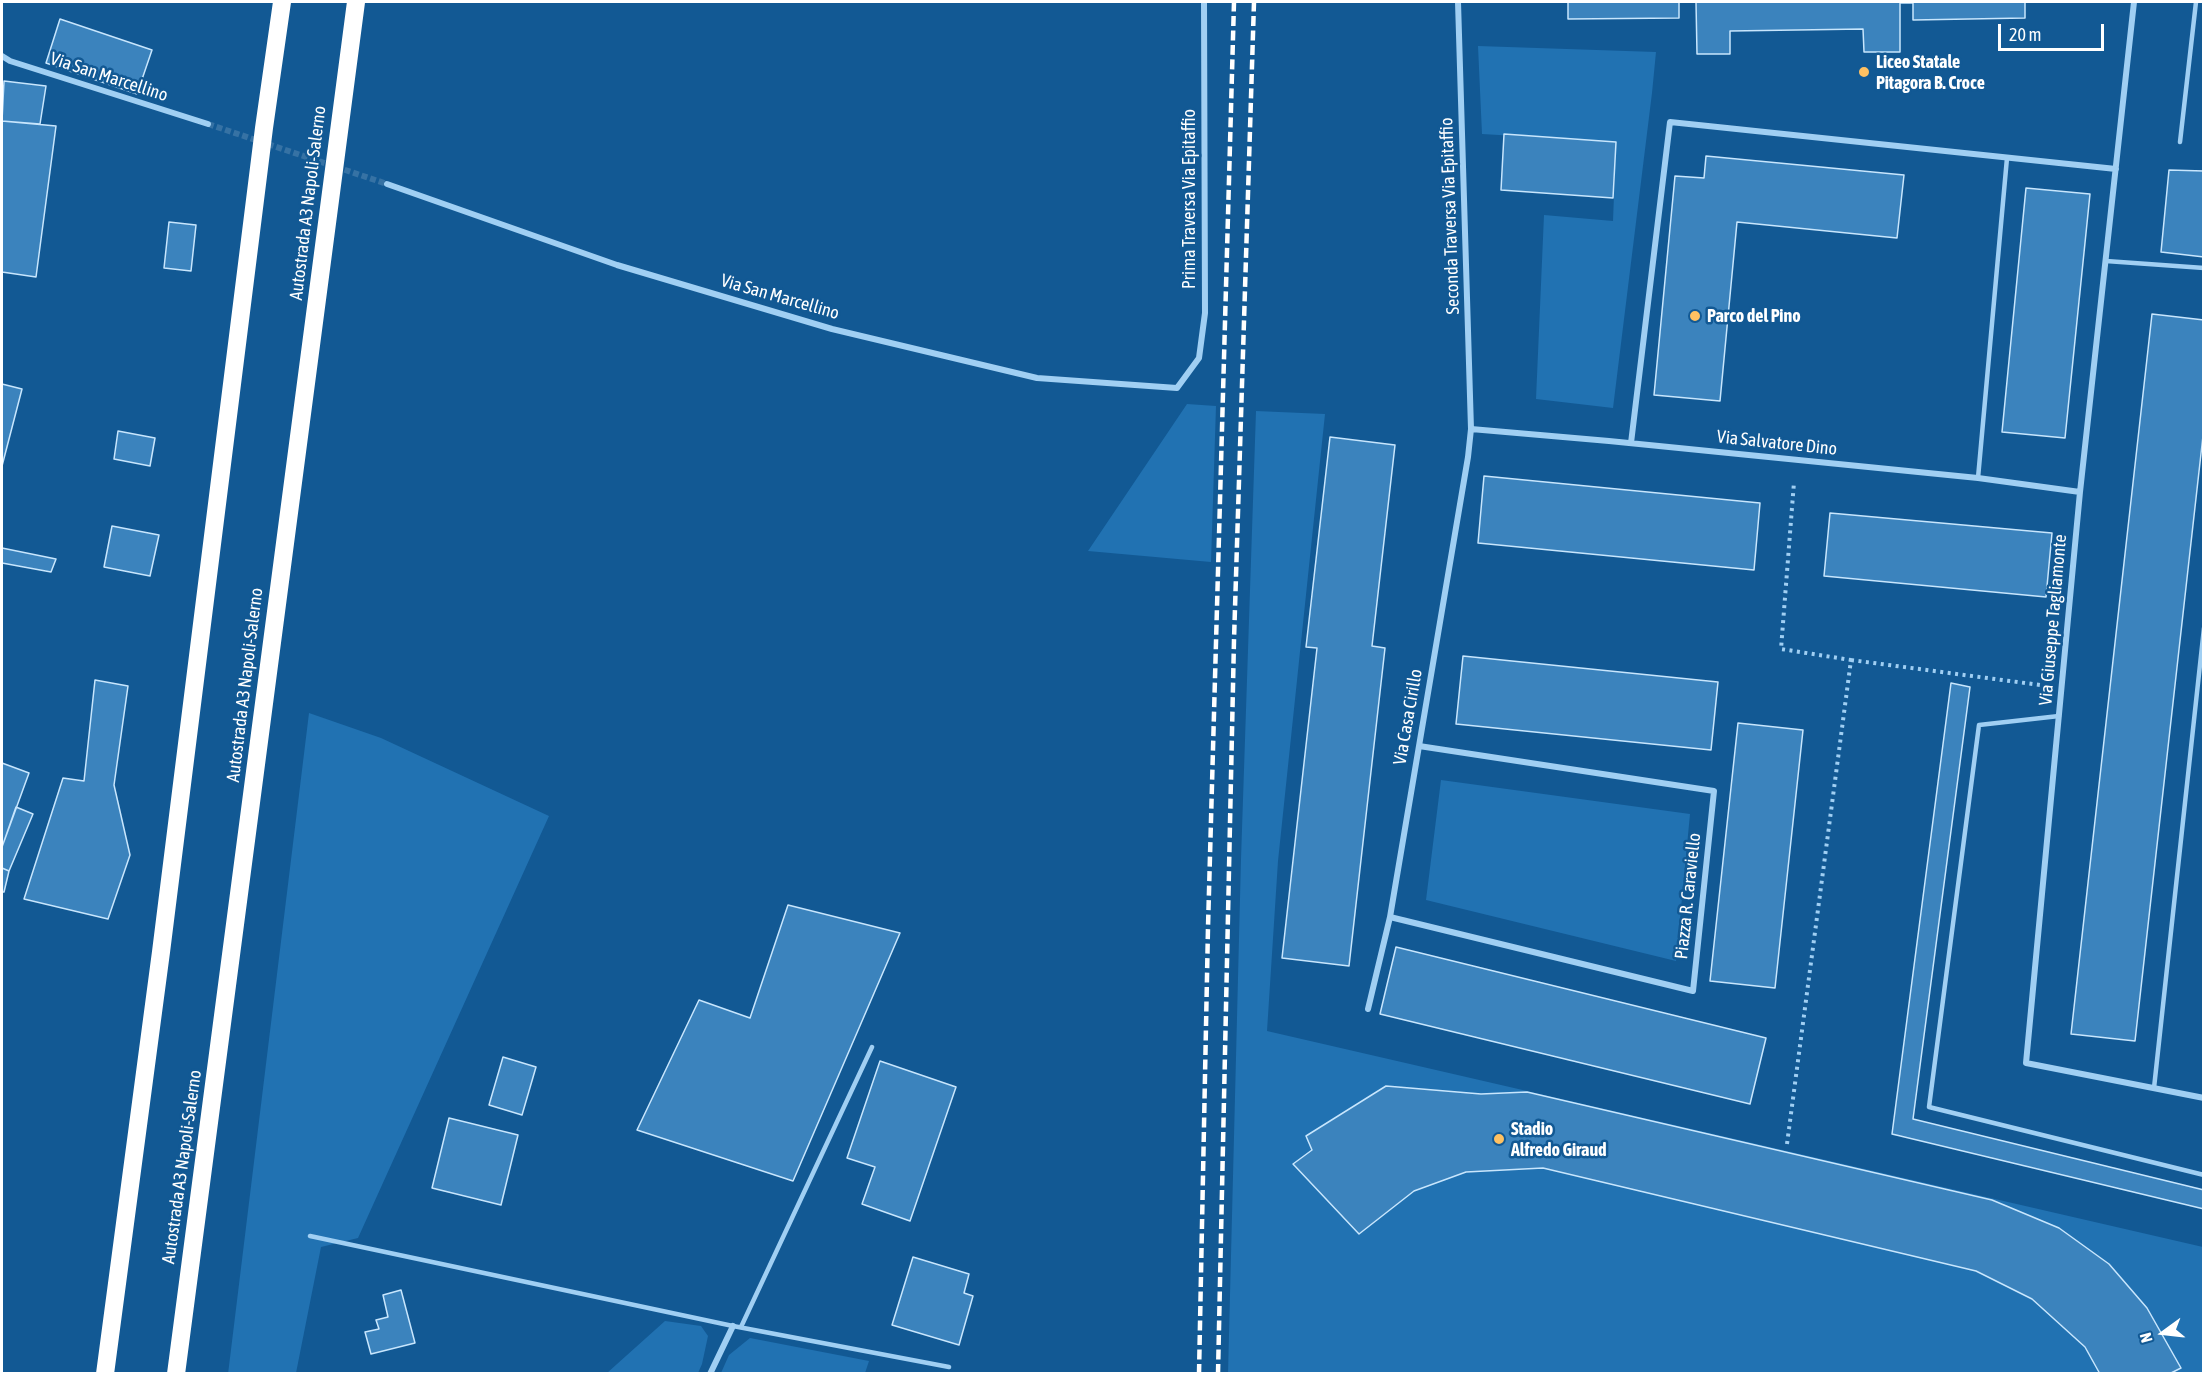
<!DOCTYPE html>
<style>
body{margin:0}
#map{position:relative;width:2205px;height:1375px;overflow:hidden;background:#125994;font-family:"Asap Condensed",sans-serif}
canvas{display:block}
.frame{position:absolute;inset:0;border:3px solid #fff;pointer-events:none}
.north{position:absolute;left:2133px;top:1303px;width:60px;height:60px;-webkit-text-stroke:4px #125994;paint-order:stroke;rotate:255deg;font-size:16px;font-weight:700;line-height:24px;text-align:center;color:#fff}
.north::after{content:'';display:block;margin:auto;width:21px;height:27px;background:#fff;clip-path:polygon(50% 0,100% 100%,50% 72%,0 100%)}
.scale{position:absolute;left:1998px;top:24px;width:106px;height:27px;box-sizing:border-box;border:3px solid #fff;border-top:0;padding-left:8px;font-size:18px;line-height:21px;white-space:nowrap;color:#fff;-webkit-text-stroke:4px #125994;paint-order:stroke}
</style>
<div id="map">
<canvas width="2205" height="1375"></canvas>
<div class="frame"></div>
<div class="north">N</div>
<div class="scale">20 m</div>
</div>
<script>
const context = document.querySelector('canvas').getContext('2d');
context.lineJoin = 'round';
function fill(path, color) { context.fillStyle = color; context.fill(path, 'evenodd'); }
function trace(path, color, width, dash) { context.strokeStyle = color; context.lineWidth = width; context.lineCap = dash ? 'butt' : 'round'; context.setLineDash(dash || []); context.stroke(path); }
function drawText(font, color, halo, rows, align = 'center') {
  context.font = font + ' "Asap Condensed",sans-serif'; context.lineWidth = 5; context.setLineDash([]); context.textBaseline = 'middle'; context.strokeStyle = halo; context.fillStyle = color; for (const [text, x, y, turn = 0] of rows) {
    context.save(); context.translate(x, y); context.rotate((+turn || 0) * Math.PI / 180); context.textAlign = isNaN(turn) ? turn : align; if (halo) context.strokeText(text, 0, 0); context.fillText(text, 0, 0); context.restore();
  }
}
const green = new Path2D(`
 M1478,46L1656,52L1652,93L1613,408L1536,399L1544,215L1613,221L1616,142L1482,134Z
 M1187,404L1216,406L1211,562L1088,551Z
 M1256,411L1325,414L1278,861L1267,1031L2203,1247V1373L1228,1374L1241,859Z
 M309,713L381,738L549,816L358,1238L321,1247L296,1373L228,1374Z
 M1441,780L1690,814L1676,961L1426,900Z
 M665,1321L701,1326L708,1336L702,1364L698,1373H607Z
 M750,1338L869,1361L865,1373H721L729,1355Z`);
const building = new Path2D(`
 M1568,2H2025V18L1913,20V3H1900V52H1864L1863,29L1730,31V54H1697L1696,2H1679V18L1568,19Z
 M60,19L152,50L137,94L46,63Z
 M4,81L46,86L40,124L2,121Z
 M2,121L56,126L36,277L2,272Z
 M1504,134L1616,142L1613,198L1501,190Z
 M1706,156L1904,175L1897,238L1737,222L1720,401L1654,395L1675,176L1704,178Z
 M2169,170L2204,171V257L2161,252Z
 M2026,188L2090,194L2065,438L2002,432Z
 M169,222L196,225L191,271L164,268Z
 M2152,314L2204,320V427L2135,1041L2071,1034Z
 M2,384L22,389L2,466Z
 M118,431L155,438L150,466L114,459Z
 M1330,437L1395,445L1372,646L1385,648L1349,966L1282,958L1317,648L1306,647Z
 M1484,476L1760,503L1754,570L1478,543Z
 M1830,513L2052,533L2046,597L1824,576Z
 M112,526L159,535L150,576L104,567Z
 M2,548L56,559L51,572L2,563Z
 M1463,656L1718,682L1711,750L1456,724Z
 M95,680L128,686L114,785L130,855L108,919L24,899L63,778L84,781Z
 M1951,683L1970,687L1913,1119L2204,1190V1209L1892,1134Z
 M1738,723L1803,730L1775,988L1710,981Z
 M2,763L29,773L2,847Z
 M16,807L33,814L9,871L2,868V847Z
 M2,868L9,871L4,892H2Z
 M788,905L900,933L793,1181L637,1130L699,1000L750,1018Z
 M1396,947L1766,1038L1750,1104L1380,1014Z
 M503,1057L536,1067L522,1115L489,1105Z
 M880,1061L956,1087L910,1221L862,1204L875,1167L847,1158Z
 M1386,1086L1481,1094L1527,1092L1992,1200L2059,1228L2109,1264L2147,1308L2181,1368L2169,1374H2100L2085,1347L2032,1299L1976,1271L1543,1168L1466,1172L1414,1191L1359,1234L1293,1164L1312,1150L1306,1136Z
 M449,1118L518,1135L501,1205L432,1188Z
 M913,1257L969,1274L964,1293L973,1296L959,1345L892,1325Z
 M401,1290L415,1343L371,1354L365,1332L379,1329L376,1320L388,1317L383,1295Z`);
const minorTunnel = new Path2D(`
 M208,124L387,184`);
const path = new Path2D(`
 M1851,660L2040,685
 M1787,1144L1851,660L1781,649L1794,482`);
const service = new Path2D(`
 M2180,142L2196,2
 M2106,261L2204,268
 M1978,478L2007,158
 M2059,716L1979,725L1929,1107L2204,1175
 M2154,1088L2204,628
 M310,1236L733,1326L949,1367
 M741,1327L872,1047`);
const minor = new Path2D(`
 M2134,2L2080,492L2026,1063L2204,1098
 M2,56L10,61L208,124
 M387,184L617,265L832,329L1037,378L1177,388L1199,358L1205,313L1204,2
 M1471,429L1609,441L1978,478L2080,492
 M1631,443L1670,122L2116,169
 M1390,917L1693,991L1714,791L1419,746
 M1368,1009L1390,917L1468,457L1471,429L1458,2
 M710,1374L733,1326`);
const motorway = new Path2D(`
 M105,1374L161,952L264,128L282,2
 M176,1374L356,2`);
const rail = new Path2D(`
 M1199,1374L1208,927L1234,2
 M1218,1374L1234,640L1254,2`);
const markers = [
 [1864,72,6,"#ffc162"],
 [1695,316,6,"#ffc162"],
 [1499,1139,6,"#ffc162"]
];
const poiNames = [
 ["Liceo Statale",1876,62],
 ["Pitagora B. Croce",1876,83],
 ["Parco del Pino",1707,316],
 ["Stadio",1511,1129],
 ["Alfredo Giraud",1511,1150]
];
const streetNames = [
 ["Via San Marcellino",109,77,18],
 ["Prima Traversa Via Epitaffio",1189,199,-90],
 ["Autostrada A3 Napoli-Salerno",308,203,-83],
 ["Seconda Traversa Via Epitaffio",1450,216,-92],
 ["Via San Marcellino",780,297,16],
 ["Via Salvatore Dino",1777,443,6],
 ["Via Giuseppe Tagliamonte",2053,620,-85],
 ["Autostrada A3 Napoli-Salerno",245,685,-83],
 ["Via Casa Cirillo",1408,717,-80],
 ["Piazza R. Caraviello",1688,896,-84],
 ["Autostrada A3 Napoli-Salerno",182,1167,-82]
];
fill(green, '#2172b2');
fill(building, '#3b83bd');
trace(building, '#c8e6fd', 1.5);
trace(minorTunnel, '#3672a4', 6, [6, 3]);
trace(path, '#a0cff3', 4, [3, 4.5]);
trace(service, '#a0cff3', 4.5);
trace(minor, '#a0cff3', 6);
trace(motorway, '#fff', 18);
trace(rail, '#fff', 4.5, [10, 4.5]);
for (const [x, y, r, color] of markers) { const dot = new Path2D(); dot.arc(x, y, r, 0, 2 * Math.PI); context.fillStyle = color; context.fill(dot); trace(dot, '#125994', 2); }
drawText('bold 18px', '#fff', '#125994', poiNames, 'left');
drawText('18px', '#fff', '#125994', streetNames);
</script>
